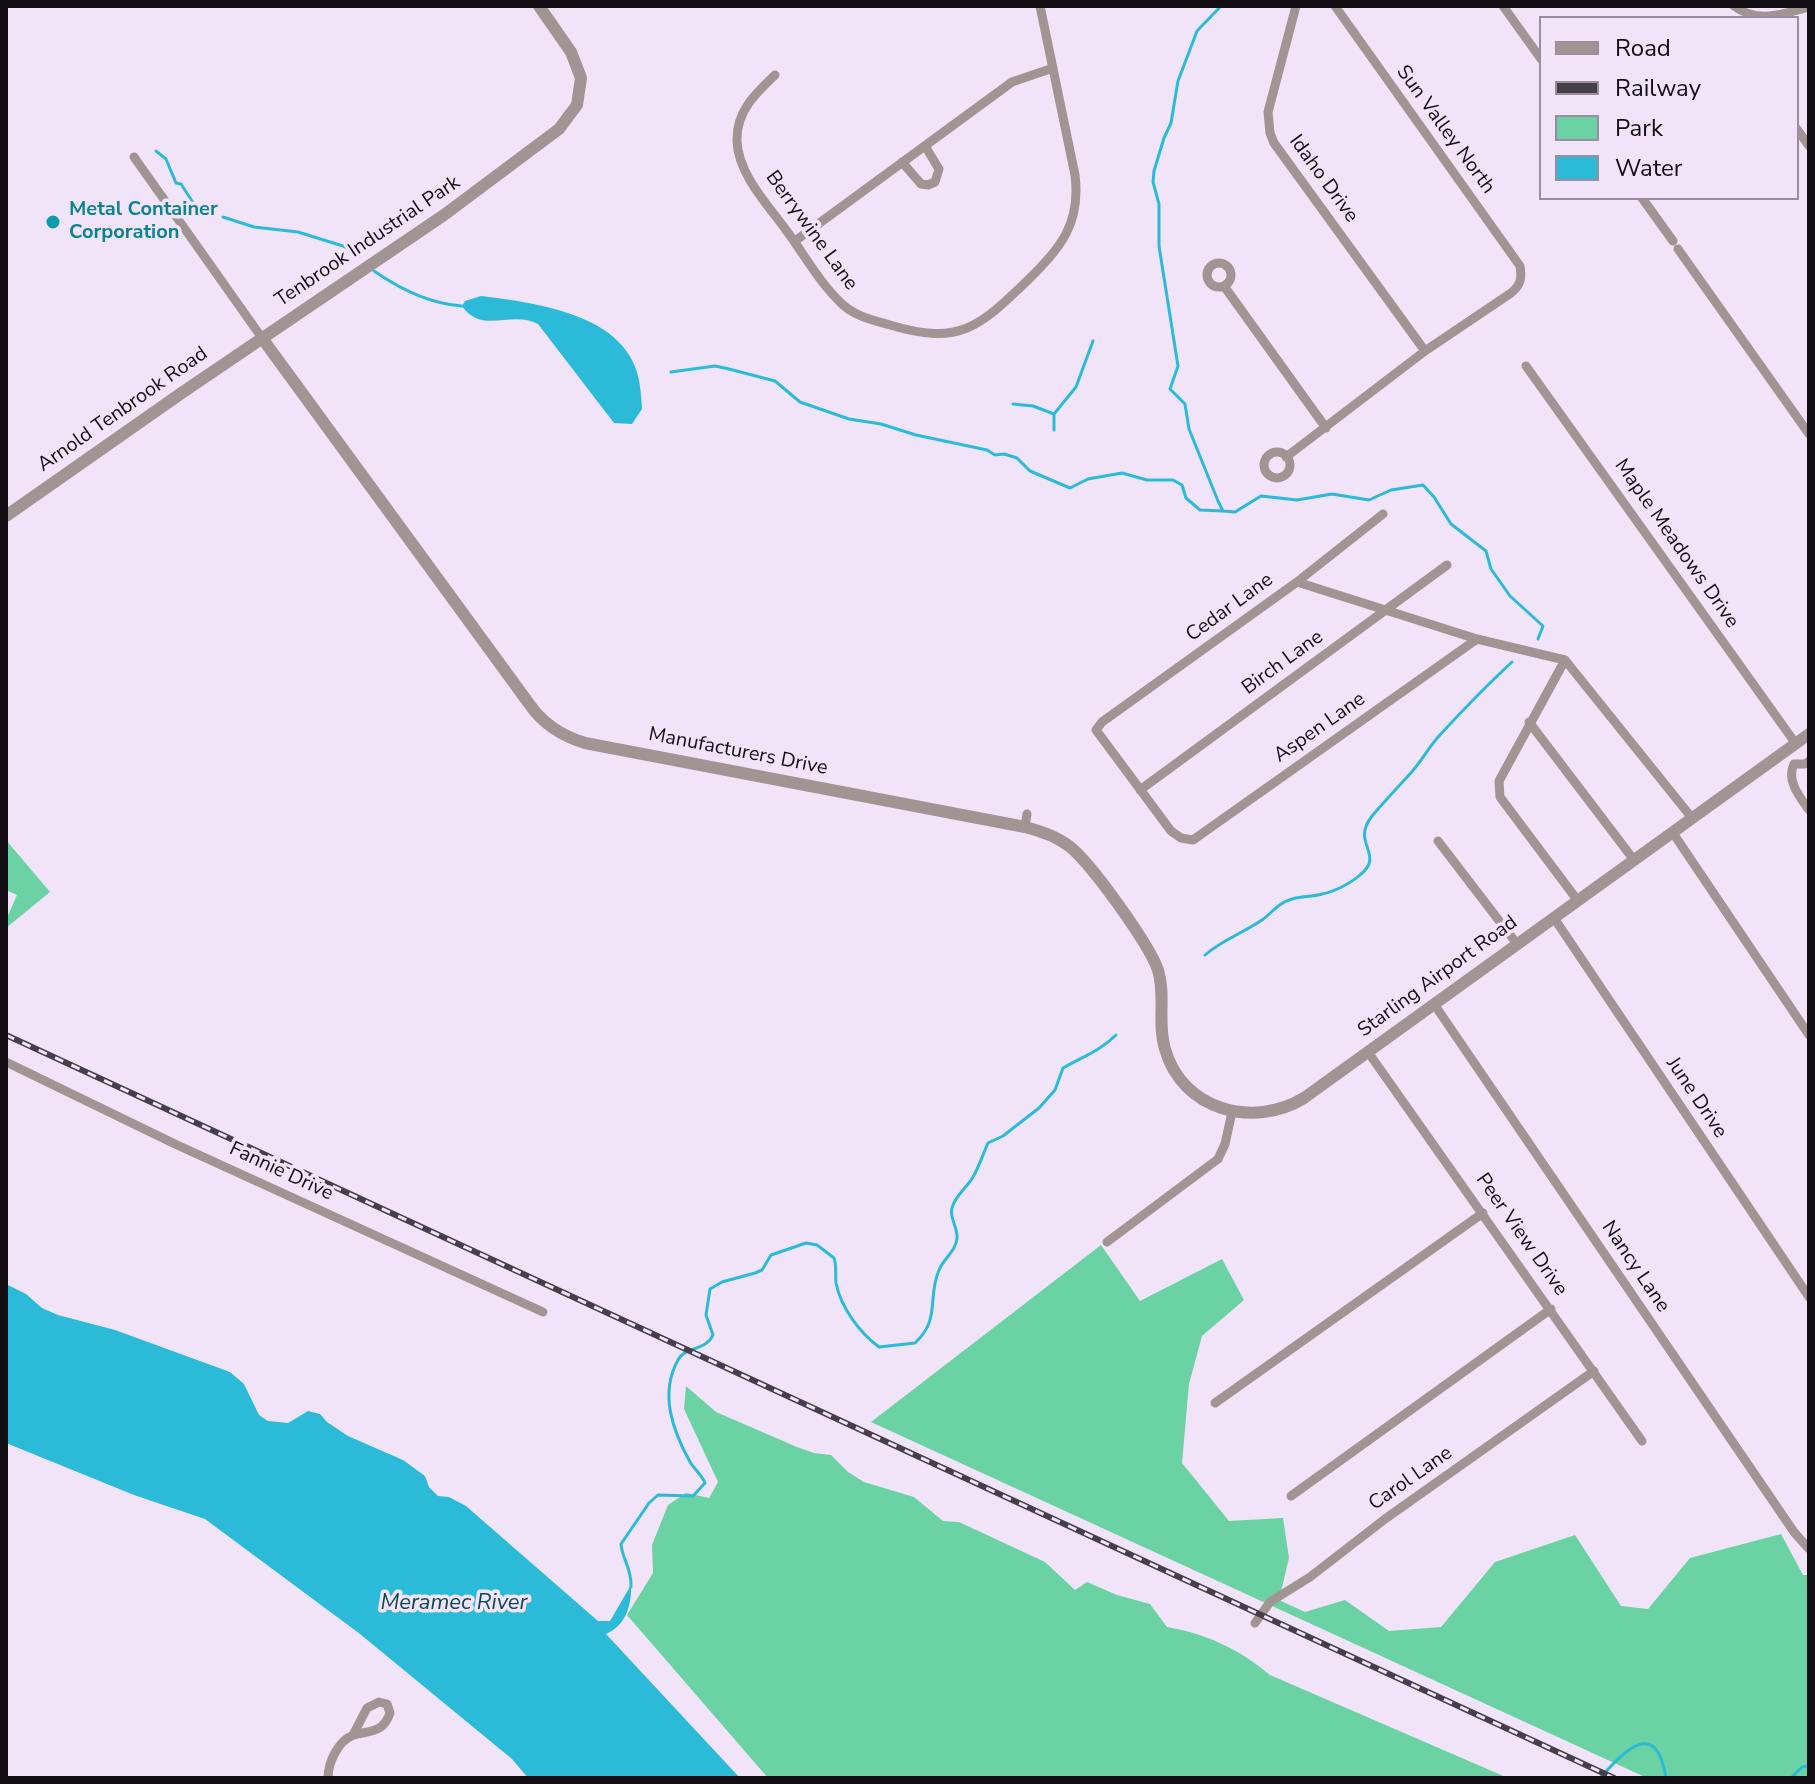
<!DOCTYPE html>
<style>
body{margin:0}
#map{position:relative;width:1815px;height:1784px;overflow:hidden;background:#f1e4f8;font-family:"Nunito Sans",sans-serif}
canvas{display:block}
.frame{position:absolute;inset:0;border:8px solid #120e14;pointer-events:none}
.legend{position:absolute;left:1539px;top:16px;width:260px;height:184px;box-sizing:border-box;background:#f1e4f8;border:2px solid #988e9d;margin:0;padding:10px 14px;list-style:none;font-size:24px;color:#120e14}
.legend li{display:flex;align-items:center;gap:16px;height:40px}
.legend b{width:40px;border:2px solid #988e9d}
</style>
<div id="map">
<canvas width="1815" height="1784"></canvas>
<div class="frame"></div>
<ul class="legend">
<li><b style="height:10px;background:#a09593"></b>Road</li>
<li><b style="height:10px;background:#453f49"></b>Railway</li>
<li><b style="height:22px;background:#6bd2a4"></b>Park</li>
<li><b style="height:22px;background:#2bbbd9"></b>Water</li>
</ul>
</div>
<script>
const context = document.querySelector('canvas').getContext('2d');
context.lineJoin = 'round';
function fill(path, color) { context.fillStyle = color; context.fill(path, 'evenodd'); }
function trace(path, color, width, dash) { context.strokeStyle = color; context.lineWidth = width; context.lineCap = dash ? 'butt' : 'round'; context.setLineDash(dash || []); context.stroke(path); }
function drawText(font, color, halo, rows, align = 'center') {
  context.font = font + ' "Nunito Sans",sans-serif'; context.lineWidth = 7; context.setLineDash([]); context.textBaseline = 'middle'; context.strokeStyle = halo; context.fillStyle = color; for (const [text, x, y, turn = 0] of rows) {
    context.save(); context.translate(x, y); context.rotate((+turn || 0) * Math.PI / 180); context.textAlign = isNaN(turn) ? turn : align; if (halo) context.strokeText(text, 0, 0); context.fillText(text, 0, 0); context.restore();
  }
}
const green = new Path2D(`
 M6,840L50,892L6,928V920L17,895L6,890Z
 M1101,1245L1140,1301L1222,1259L1244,1300L1202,1336L1189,1384L1182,1463L1229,1521L1283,1518L1289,1558L1279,1600L1305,1612L1345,1600L1389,1631L1441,1627L1495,1562L1575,1535L1621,1606L1648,1609L1690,1558L1781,1534L1803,1575H1809V1778H1647L871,1422Z
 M686,1386L716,1412L797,1447L814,1453L831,1455L848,1472L864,1482L914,1497L943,1521L959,1522L1045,1562L1075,1590L1087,1582L1117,1595L1150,1604L1167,1627C1207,1634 1239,1649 1270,1675L1508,1778H768L627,1615L653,1573L652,1545L668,1505L686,1493L709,1498L718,1482L684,1409Z`);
const water = new Path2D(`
 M481,296C529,302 608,312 632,360C640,375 641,392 642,409L632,424L614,423L538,324C511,310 482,335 462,306L465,301Z
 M6,1284L26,1294L42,1308L58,1315L115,1330L230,1372L244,1384L259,1415L268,1421L288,1423L308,1411L320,1414L327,1422L348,1436L403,1460L425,1476L429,1487L438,1496L449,1497L466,1506L598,1621H610L631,1585C632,1606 625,1626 606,1634L740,1778H528L512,1759L360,1634L205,1519L134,1495L6,1443Z`);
const stream = new Path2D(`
 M1221,6L1197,31L1194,39L1178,81L1171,123L1164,138L1154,171L1153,182L1159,204V246L1178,366L1170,389L1185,404L1189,429L1218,501L1223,511L1235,512L1261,496L1297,500L1332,494L1369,500L1391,490L1423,485L1434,497L1451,524L1486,551L1491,569L1510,596L1543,626L1538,639
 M156,151L166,159L176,183L181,184L194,204L201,207
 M223,217L254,227L298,232L343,246L359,256
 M374,271C400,289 430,304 462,306
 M671,372L715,366L729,369L775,381L800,402L849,419L881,424L916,435L987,450L995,455L1004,454L1017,458L1030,471L1070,488L1088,479L1122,473L1147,480H1173L1182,485L1186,498L1200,510L1223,511
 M1013,404L1033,406L1054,414
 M1054,430V414L1076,387L1093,341
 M1205,955C1222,940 1243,933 1262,920C1273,912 1278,903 1292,899C1301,896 1312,897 1322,894C1334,892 1351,883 1360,875C1386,854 1350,844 1372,816C1384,802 1396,789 1409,775C1420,764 1428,748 1439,736C1462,711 1486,686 1512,662
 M631,1587C632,1568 622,1559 621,1544L649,1503L658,1495L693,1496L705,1483C702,1475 695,1470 690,1462C673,1431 659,1394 678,1360C685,1346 706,1351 713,1335L706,1315L710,1289L722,1282L755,1273L762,1270L771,1255L806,1243L817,1245L834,1258C837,1266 835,1275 836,1283C841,1308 860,1333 879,1347L915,1343C941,1319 927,1298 939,1270C944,1258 956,1251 957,1238C958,1227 949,1218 952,1208C955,1195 967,1188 973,1177C979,1167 983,1154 988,1143L1003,1136L1039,1108L1055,1090L1063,1068C1082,1057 1100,1051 1116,1035
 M1600,1778C1626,1749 1656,1718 1666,1778
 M1791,1778L1802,1767L1809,1766`);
const minor = new Path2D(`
 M1296,6L1268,112L1270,133L1274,143L1425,351
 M1503,6L1541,59
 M1734,6C1758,24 1783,14 1809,7
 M775,75C755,94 736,112 737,141C738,174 768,205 786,230C804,254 819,282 841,303C854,316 872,320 890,325C960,346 979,327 1028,280C1061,247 1081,224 1075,175L1040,6
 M1797,129L1809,146
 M134,157L262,338
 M902,162L921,184L928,185L935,182L939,169L925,146
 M1642,198L1673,241
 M795,241L1012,82L1053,68
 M1678,249L1809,434
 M1207 275a12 12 0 1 1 24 0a12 12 0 1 1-24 0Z
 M1224,286L1326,428
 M1526,366L1796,744
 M1264 465a13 13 0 1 1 26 0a13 13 0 1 1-26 0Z
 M1286,457L1425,351L1511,293C1521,285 1522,278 1520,266L1335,6
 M1383,514L1297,582L1102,722L1096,730L1171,831L1181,838L1193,840L1477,639
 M1297,582L1477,639L1565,660
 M1565,660L1499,781L1500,797L1578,901
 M1565,660L1692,818
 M1529,722L1634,860
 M1809,761L1805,764H1794C1786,780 1799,796 1809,810
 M1140,790L1447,565
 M1025,827L1027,814
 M1673,833L1809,1035
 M1438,841L1517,944
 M1554,918L1809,1297
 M1434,1004L1794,1532L1809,1549
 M1368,1052L1642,1441
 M6,1062L175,1144L543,1312
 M1107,1242L1218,1159L1225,1144L1232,1112
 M1215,1403L1483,1213
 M1291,1496L1551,1309
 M1255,1623L1270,1602L1310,1577L1385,1519L1594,1371
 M328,1778C328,1763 338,1740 354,1735C371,1730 383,1733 390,1713L387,1704L379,1702L367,1708L353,1735`);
const tertiary = new Path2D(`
 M262,338L530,705C544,725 562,736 585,743L1025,827C1041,831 1056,836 1069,846C1091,863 1149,944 1158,970C1166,996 1157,1023 1165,1049C1182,1110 1253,1129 1304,1098L1809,734
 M6,516L183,392L444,215L559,129L577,105L581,78L571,52L539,6`);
const rail = new Path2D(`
 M6,1035L1614,1778`);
const markers = [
 [53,222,8,"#0f9aa8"]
];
const streetNames = [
 ["Sun Valley North",1445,130,54],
 ["Idaho Drive",1323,179,54],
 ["Berrywine Lane",811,231,54],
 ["Tenbrook Industrial Park",368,242,-34],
 ["Arnold Tenbrook Road",123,410,-35],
 ["Maple Meadows Drive",1676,544,55],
 ["Cedar Lane",1230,608,-36],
 ["Birch Lane",1283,663,-36],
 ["Aspen Lane",1320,728,-35],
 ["Manufacturers Drive",738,752,11],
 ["Starling Airport Road",1438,977,-36],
 ["June Drive",1696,1098,56],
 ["Fannie Drive",281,1172,25],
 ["Peer View Drive",1521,1235,55],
 ["Nancy Lane",1635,1267,56],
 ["Carol Lane",1411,1479,-35]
];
const cultureNames = [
 ["Metal Container",69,210],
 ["Corporation",69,233]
];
const waterNames = [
 ["Meramec River",454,1604]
];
fill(green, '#6bd2a4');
fill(water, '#2bbbd9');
trace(stream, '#2bbbd9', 3);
trace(minor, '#a09593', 9);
trace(tertiary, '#a09593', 12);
trace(rail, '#453f49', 6);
trace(rail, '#f1e4f8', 3, [9]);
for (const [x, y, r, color] of markers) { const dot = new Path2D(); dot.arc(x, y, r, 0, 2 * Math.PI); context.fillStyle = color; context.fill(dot); trace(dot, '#f1e4f8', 3); }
drawText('20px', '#120e14', '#f1e4f8', streetNames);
drawText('bold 20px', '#0d838f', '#f1e4f8', cultureNames, 'left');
drawText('italic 22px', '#0b4754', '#f1e4f8', waterNames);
</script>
